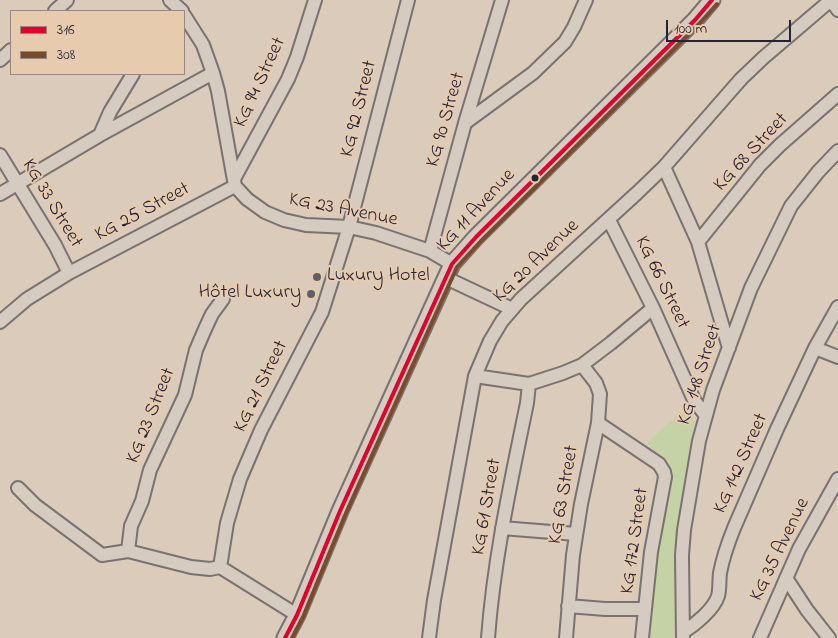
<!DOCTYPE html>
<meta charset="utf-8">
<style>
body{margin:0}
#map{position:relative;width:838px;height:638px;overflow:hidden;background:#dacbbb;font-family:"Indie Flower",sans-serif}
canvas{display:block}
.legend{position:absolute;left:10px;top:10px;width:175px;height:65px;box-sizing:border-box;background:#e7cbae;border:1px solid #988780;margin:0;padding:6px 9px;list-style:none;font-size:15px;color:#22223b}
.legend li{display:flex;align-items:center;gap:10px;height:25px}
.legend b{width:25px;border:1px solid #988780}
.scale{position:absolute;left:666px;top:20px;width:125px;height:22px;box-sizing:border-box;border:2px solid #22223b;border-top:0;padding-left:6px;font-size:15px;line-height:18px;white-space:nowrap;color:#22223b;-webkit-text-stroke:4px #e7cbae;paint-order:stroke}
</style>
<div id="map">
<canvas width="838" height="638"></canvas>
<ul class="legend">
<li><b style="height:6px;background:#e4002b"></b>316</li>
<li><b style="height:6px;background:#7a4b2a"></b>308</li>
</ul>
<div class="scale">100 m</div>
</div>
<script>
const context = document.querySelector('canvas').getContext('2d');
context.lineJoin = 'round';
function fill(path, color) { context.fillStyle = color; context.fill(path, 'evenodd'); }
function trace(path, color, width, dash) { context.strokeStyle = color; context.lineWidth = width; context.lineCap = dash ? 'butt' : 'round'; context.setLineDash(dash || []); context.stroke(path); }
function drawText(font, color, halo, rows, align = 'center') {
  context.font = font + ' "Indie Flower",sans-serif'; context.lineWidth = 4; context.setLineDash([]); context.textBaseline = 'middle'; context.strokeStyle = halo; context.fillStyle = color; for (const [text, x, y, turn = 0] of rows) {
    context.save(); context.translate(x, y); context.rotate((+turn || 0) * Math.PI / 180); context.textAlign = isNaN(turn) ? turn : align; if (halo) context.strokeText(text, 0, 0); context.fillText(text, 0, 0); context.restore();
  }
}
const green = new Path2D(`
 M684,409L690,411L694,423L687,482L678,603L674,630V638H646V615L665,511L671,474L647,443Z`);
const minor = new Path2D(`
 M170,0L182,11
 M55,11L67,0
 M184,15L203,45L213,73L218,91L235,186L247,199L265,212L284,220L306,225L349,227L376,233L430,251L452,264
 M0,60L11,50
 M465,123L533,73L565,42L574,27L586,0
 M100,135L213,73
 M0,155L55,245L69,273
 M664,167L698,242L729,348
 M234,179L288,79L297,57L315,0
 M0,194L100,135L110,112L133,74
 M609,220L653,308L694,400L706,416
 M698,242L760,165L780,145L838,94
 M430,251L465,123L502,0
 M446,278L512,309
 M0,322L27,299L69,273L235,186
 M815,348L838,357
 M475,376L529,384L563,373L582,365L611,343L653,308
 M598,423L659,464L664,472L665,477L651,552L642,638
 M18,488L35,505L102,555L128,551L191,567L210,569L220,567L297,615
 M502,528L576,534
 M128,551L131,526L142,501L150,470L185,395L196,350L205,329L212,314L223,299
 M220,567L227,523L240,479L261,430L322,312L349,227L408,0
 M786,578L807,610L829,638
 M568,606L605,609H645
 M683,632C695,625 714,609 718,596C720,589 719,580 720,573C723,557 728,543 734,528L777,429L815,348L838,307
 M429,638L434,600L475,376L490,341L502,321L521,299L637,193L664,167L741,79L763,58L831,0L838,10
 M488,638C494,558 511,481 527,403L529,384
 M566,638L573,555L581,504L598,423L600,394L596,383L582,365
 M683,638L682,555L684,530L699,441L713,390L751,288L791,206L818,172L838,151
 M760,638L799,549L838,479`);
const major = new Path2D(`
 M285,638L297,615L340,511L452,264L476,237L695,20L712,0`);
const bus1 = new Path2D(`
 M285,638L297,615L340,511L452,264L476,237L695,20L712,0`);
const bus2 = new Path2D(`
 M292,638L303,617L346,513L457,267L481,241L699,24L717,4`);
const markers = [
 [535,178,4.5,"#22223b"],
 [317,277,5,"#625d68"],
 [311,294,5,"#625d68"]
];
const streetNames = [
 ["KG 94 Street",261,83,-65],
 ["KG 92 Street",360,109,-76],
 ["KG 90 Street",447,120,-74],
 ["KG 68 Street",752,153,-47],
 ["KG 33 Street",51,204,59],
 ["KG 23 Avenue",343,211,11],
 ["KG 11 Avenue",477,211,-47],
 ["KG 25 Street",143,213,-28],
 ["KG 20 Avenue",537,262,-44],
 ["KG 66 Street",661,283,64],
 ["KG 148 Street",701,375,-72],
 ["KG 21 Street",262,387,-64],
 ["KG 23 Street",152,416,-68],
 ["KG 142 Street",742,464,-66],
 ["KG 63 Street",565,495,-80],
 ["KG 61 Street",488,507,-80],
 ["KG 172 Street",636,541,-82],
 ["KG 35 Avenue",781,550,-64]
];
const poiNames = [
 ["Luxury Hotel",327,277],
 ["Hôtel Luxury",301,294,"right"]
];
fill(green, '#c5d2a6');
trace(minor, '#797270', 16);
trace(major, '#797270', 19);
trace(minor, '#d5cbc0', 12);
trace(major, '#d5cbc0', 15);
trace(bus1, '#e4002b', 4);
trace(bus2, '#7a4b2a', 4);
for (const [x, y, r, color] of markers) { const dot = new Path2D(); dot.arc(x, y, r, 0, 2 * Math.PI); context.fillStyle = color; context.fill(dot); trace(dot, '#e7cbae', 2); }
drawText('20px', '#22223b', '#e7cbae', streetNames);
drawText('20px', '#22223b', '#e7cbae', poiNames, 'left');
</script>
